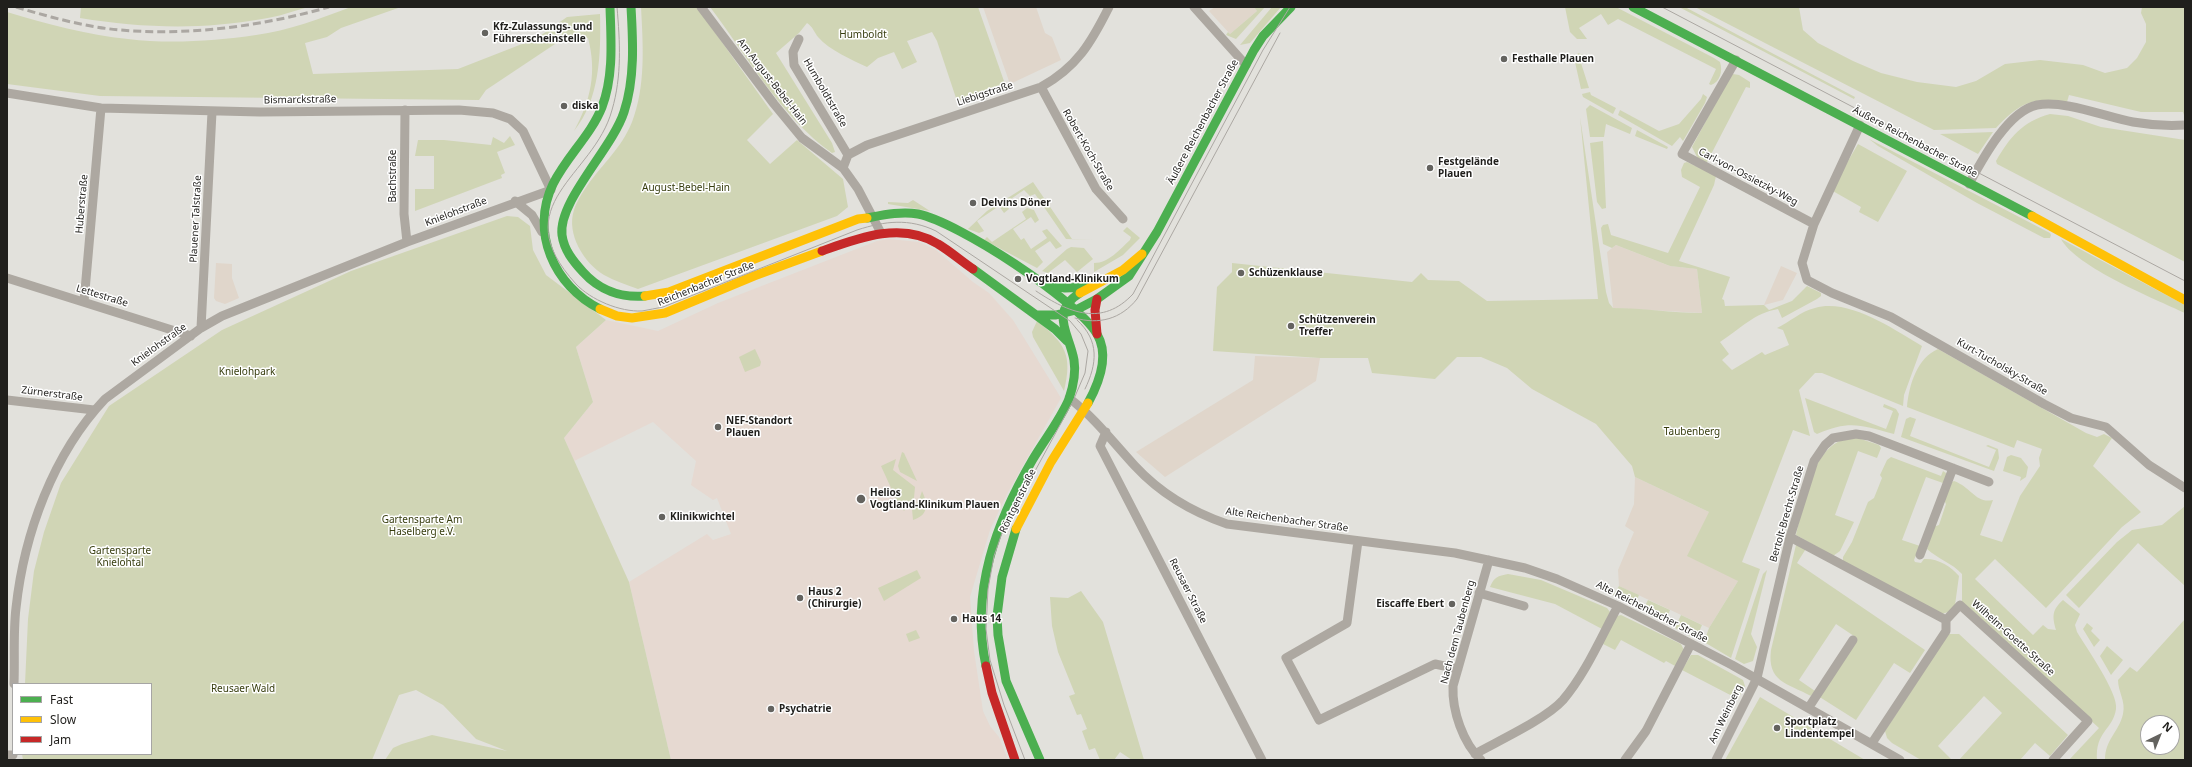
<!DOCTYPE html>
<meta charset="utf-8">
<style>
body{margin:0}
#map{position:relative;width:2192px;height:767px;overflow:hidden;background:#e2e1dc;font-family:"Noto Sans",sans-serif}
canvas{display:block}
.frame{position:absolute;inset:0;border:8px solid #201f1c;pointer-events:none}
.legend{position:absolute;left:12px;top:683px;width:140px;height:72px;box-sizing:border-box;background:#fff;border:1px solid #a6a5a4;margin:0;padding:5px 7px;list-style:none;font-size:12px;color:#201f1c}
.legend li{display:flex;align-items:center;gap:8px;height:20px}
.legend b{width:20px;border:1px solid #a6a5a4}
.north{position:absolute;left:2140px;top:715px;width:40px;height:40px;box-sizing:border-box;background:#fff;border:1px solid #a6a5a4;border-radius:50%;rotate:43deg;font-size:11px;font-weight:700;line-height:16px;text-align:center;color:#201f1c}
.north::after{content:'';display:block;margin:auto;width:14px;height:18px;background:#64635f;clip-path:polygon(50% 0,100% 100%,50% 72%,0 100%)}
</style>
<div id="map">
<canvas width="2192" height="767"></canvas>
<div class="frame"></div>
<ul class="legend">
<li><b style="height:5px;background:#4caf50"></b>Fast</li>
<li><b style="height:5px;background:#ffc107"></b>Slow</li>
<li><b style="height:5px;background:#c62828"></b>Jam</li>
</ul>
<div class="north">N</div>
</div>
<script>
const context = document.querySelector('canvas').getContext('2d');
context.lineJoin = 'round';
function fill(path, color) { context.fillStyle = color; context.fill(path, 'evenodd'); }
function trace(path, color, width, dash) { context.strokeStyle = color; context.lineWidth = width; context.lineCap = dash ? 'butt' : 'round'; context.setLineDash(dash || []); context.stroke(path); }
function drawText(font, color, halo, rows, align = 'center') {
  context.font = font + ' "Noto Sans",sans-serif'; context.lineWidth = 3; context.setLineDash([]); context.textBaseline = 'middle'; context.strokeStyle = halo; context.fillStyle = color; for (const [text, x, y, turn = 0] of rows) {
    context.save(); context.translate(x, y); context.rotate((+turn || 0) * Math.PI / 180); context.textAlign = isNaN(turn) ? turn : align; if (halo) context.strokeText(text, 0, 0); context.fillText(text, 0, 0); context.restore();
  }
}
const industrial = new Path2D(`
 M983,7H1036L1045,33L1052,37L1061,60L1010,84Z
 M1215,7H1254L1257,11L1230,34L1209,11Z
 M1616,245L1670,266L1697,269L1702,313L1613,308L1607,252Z
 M216,263L232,264V278L239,298L225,304L216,301L214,298Z
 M1781,266L1797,273L1783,300L1764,305Z
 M1255,356L1320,358L1316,381L1165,477L1136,452L1253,380Z
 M1635,477L1709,512L1738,581L1709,628L1619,586L1618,570L1634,532L1625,526L1634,504Z`);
const medical = new Path2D(`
 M889,239L919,242L936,250L973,282L989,293L1013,320L1061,398L1007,494L990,530L970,597L974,651L983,711L990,726L999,737L1008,760H671L629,582L707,534L713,540L731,534L717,498L713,500L691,485L696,461L653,422L574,461L564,438L593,402L576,347L606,320L658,331L718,303L877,241Z`);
const green = new Path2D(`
 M81,7H309C293,11 278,17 262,19C201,30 141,28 80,18Z
 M351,7H401L341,28L327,37L305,43L313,74L458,69L522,44L530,43L567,17L600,14C601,54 600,99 574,131C591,100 597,72 588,38L561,40L486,90L479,100L100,96L7,84V12C47,24 87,35 128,39C169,44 215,41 256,35C288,31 321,18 351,7Z
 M641,7H697L773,114L747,140L770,164L797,140L843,179L848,207L837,216L638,289C627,285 615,281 604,275C584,263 566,234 574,210C576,203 582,193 587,186C603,163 621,149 632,122C646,86 643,45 641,7Z
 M710,7H978L1005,84L957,101L937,41L932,32L907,41L917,62L902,69L894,52L878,58L867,67C852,60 829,50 818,37C814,32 813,27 807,23L799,33L776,53L832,143L835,152L832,153C781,117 747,56 710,7Z
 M1254,7H1265L1236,39L1226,35L1228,32L1230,34L1257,11Z
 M1272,7H1281L1250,43L1240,45Z
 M1565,7H1616L1714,58L1720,62C1723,71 1720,82 1711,85L1709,84L1716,69L1618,19L1608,25L1601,14L1579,28L1587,39H1577L1570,32Z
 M1679,7H1685L1855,97L1854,99Z
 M1695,7H1799L1803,30L1818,43L1853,61L1881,73L1917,82L1956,87L1976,81L2005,64L2040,60L2083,65L2105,73L2127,68L2137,58L2146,42V24L2141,13L2142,7H2185V118L2183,112H2141L2069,95L2067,102C2032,96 2019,104 1996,128L1934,130Z
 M1578,53L1583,55L1581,63L1589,88L1581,89L1575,62Z
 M1733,74L1739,75L1750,82V88L1746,87L1706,164L1698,159L1692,147L1729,78Z
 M1590,92L1591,95L1616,108L1613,114L1583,97L1582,94Z
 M1703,94L1707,97L1705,103L1683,141L1680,137L1672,146L1618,115L1620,110L1659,131L1679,124L1701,99Z
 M1590,105L1632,128L1630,134L1606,124L1604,137H1590L1586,109Z
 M2050,114L2068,116L2101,127L2185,140V262L1997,164L1996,161C2010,137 2022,122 2050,114Z
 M1580,117L1606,292L1609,303L1613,308C1643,308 1672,313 1702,313L1697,269L1670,266L1616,245L1612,248L1603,244L1601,228L1603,225L1608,224L1611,235L1668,253L1700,187L1682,177L1681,170L1684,163L1687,162L1716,176L1714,185L1679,261L1730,277L1722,299L1724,300L1725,306L1764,305L1769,310L1792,301L1807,286L1821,293V296L1817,299L1782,318L1778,309C1754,313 1740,329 1720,342L1729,354L1722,360L1732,370L1762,352L1765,355L1789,345L1783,330L1777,328C1790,322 1801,311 1815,308C1849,298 1893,329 1922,346L1904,395L1903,406L1822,373H1815L1799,390L1810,436L1793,430L1742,562L1760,569L1731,658L1704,642L1709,628L1738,581L1687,556L1709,512L1635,477L1632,466L1596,424L1532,389L1507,368L1481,357H1457L1435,379L1372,373L1368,358H1320L1213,351L1217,287L1232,272V263L1412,282L1421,273L1428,280L1459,281L1487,301L1598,299Z
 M1637,130L1668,147L1667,149L1635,136Z
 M1993,132L1978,154L1940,134Z
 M510,136L515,145L497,152L505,173L501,175L502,178L415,211V189H434V156H415L418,140H444L491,145L493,137L504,143Z
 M1869,139L2050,233L2051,235L2050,238H2044L1977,203L1878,146Z
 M1603,141L1606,208L1602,209L1597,202L1590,143Z
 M1858,144L1907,171L1878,222L1859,212L1861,207L1831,190Z
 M1033,182L1072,239L1094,240L1066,239L1035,194L1030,196L1024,190L1005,203L1009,209L1004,213L999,206L977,221L984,231L979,233L968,229L987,211Z
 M913,200L930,211L888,204V202L908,203Z
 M1027,208L1034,210L1039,220L1035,223L1031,217L1013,229L1021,240L1024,238L1031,249L1047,238L1042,231L1047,229L1062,246L1056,249L1050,241L1035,251L1043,262L1037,268L984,240L987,237L992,242L1026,219L1022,212Z
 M507,216L518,217L530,226L533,250L546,275L606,320L576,347L593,402L564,438L629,582L671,760H385L393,748L402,744L432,735L507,751L476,739L443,705L416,690L399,695L372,760H23L22,754H151V684H25L28,619L34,571L44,532L61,483L109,406L222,330L351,271Z
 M1127,227L1140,238L1123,255L1094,272V263C1109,263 1120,249 1130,240L1131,237L1123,231Z
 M2061,239L2185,305V313C2155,299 2076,267 2061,239Z
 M1071,247L1084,248L1093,259L1077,272L1065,260L1048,273L1042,271L1067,249Z
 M1037,321C1065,343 1073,355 1064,391L1033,337L1032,332Z
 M755,349L761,362L760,366L745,372L739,357Z
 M1938,349L2086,433L2097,437L2104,434L2112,438L2093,466L2141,512L2122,527L2046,608L1995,559L1975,579L2033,635L2043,625L2048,629L2056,630C2052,616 2052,610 2063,600L2080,614L2075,625L2077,632C2086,647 2119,694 2116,709C2113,730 2095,731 2097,760H2069L2099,728L1962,603V574C1952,563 1938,559 1927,549L1933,527L1939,525L1946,504L1944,500L1952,482L1954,481C1971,487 1976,504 1993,500L1980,535L2002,542L2020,496L2040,466L2039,458L2042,449L2017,440L2014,448L1907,407C1909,385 1917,358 1938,349Z
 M1805,398L1886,429L1893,411L1883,407L1884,404L1896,409L1899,414L1894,434C1860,425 1850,420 1817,434L1814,432Z
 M1910,417L1916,419L1910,436L1989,467L1996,450L1986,446L1988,445L1998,449L1999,458L1994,471L1901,437L1906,419Z
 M1855,437L1879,445L1881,448L1877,458L1858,451L1835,515L1854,522L1840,551L1833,556L1796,535C1805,502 1811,440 1855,437Z
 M902,452L904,453L917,481L900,472L898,466Z
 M2011,455L2021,458L2028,467L2026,477L2020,481L2021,477L2003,471L2007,457Z
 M1891,457L1941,476L1943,471L1946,473L1947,478L1943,483L1926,477L1902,540L1920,546L1914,560L1915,562L1921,563L1924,559C1937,558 1951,566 1959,576L1955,605L1951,611L1942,614L1843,562V557L1852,542L1868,502L1874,498L1882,478L1880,475L1887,460Z
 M896,459L893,470L915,487L914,498L904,511L897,501L881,466Z
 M922,491C928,504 929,515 913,520L912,509L919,500Z
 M2185,506V586L2138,543L2079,608L2066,595L2117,542L2132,530L2162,525Z
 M1796,545L1807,547L1797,563L1925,650L1910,673L1894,663L1856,720L1818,696L1857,638L1836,624L1799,680L1815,691L1811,696C1787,683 1767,682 1771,650Z
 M917,570L921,578L884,601L878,588Z
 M1767,570L1751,634L1757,647L1753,661L1744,664L1735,659L1763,574Z
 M1508,574L1541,580L1607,608L1610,612L1602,629L1555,604L1490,587C1494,577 1498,576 1508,574Z
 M1619,586L1639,595L1634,606L1615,597L1613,595Z
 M1081,591L1103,622L1144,760H1132L1120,752L1114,760H1100L1095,748L1089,750L1082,731L1087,729L1081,714L1077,715L1069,696L1075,694L1058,652L1052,626L1050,597L1068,598Z
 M1648,600L1670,610L1665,623L1642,611Z
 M1621,615L1681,644L1684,650L1677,667L1666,661L1664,663L1621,640L1615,650L1601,643L1617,616Z
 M1681,615L1702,625L1696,639L1675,628Z
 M2185,619V760H2105C2105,739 2119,732 2123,714C2126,701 2118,692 2118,680L2130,667L2137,672ZM2148,723H2172V747H2148Z
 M2087,623L2093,628L2091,631L2100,640L2094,647L2083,629Z
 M916,630L920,638L909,642L906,634Z
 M1948,634H1959L2068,735L2050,756L2035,743L2020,760H1959L2002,713L1984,696L1938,746L1952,760H1921L1892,743L1887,738L1885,731Z
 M2107,646L2123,660L2111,675L2100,656Z
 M1691,655H1698L1743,680L1745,686L1738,699L1682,670Z
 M1760,697L1865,760H1725Z`);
const street = new Path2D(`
 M701,7L774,104L802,138L843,168L858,189L881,233
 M1194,7L1246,65
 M799,39L793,52L794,65L848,155
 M1736,60L1682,154L1814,224
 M1041,87L1096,189L1123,219
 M7,93L101,108L260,112L459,110L493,113L510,119L523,131L551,190L407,242L222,316L201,328L105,399C53,454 24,534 16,608C13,633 15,659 14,684
 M405,110L404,214L407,242
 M1860,125L1814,224L1802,263L1807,280L1832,293L1891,317L2044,404L2071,418L2106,427L2149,465L2185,488
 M843,168L848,155L867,145L1041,87C1077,67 1091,43 1109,7
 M1969,184C1982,160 2008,111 2037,105C2066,100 2105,117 2133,122C2150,125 2168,126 2185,125
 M515,201L532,215L542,232
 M7,278L191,336
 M84,302L101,108
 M201,328L212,112
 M1069,398C1094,417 1113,442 1135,466C1160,493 1192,512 1227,524L1455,553L1525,568L1557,579L1618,606L1732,665L1900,760
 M7,400L94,410
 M1106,432L1100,446L1262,760
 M1790,537L1946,620
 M1358,541L1347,623L1286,658L1319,720L1435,664L1458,669
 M1920,555L1953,468
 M1479,593L1524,606
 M1946,620L1960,605L2088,721L2053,760
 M1809,707L1853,640
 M1872,743L1946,631V620
 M1475,754C1498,741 1546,719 1563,700C1586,673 1601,637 1618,606
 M7,755H13
 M1481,760C1463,743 1452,711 1453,686L1489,560
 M1625,760L1646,731L1691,644
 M1716,760L1757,678L1790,537L1814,461L1825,445L1833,438L1856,434L1869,436L1989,482`);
const fast = new Path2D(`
 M631,7C633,41 635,79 624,112C612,149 558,201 562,235C564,250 573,261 583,272C599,290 621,298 645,296
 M1633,7L2032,216
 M867,218C883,215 901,211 918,214C958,222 1076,299 1097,334C1110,356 1099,383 1088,403
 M973,269L1055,329L1067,341
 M1046,284L1065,288L1090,287
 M600,309C554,286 530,232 553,184C567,156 591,135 602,107C614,75 611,40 610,7
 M1037,315H1056L1076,310L1097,299L1129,276L1157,232L1254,50L1263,36L1291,7
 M1016,529L1002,577L997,616L998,635L1006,681L1040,760
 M986,666C970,592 996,522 1033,459C1045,439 1060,420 1069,399C1073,387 1076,372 1074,360C1069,333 1049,312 1080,293`);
const slow = new Path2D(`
 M2032,216L2185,300
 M1080,293L1123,270L1142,254
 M645,296L669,292L858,219L867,218
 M600,309L617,316L632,318L665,313L754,276L822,251
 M1016,529L1051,462L1088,403`);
const jam = new Path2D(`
 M822,251C858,238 902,221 938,244C950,251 961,261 973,269
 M1097,299L1095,310L1097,334
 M986,666L992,693L1015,760`);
const tram = new Path2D(`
 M617,7C620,42 622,76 612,110C594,177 503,204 576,284C591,300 620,312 642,311C649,310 656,308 663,307L857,230C885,221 909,218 936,231L1070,321L1081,334L1088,351L1085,373L1073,401L1003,530L994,556L988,589L986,629L990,660L1004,705L1025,760
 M1662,7L2185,281
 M1036,291C1069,313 1102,327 1133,294L1263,50L1290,7
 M1075,318C1099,325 1121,319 1137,299L1280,33
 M1077,320C1100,341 1097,364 1085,389`);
const rail = new Path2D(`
 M16,7C50,17 85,27 120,30C189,36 263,26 329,7`);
const markers = [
 [485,33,4,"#64635f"],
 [1504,59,4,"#64635f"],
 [564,106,4,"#64635f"],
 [1430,168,4,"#64635f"],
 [973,203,4,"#64635f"],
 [1241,273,4,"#64635f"],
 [1018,279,4,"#64635f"],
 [1291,326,4,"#64635f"],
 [718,427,4,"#64635f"],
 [861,499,5,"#64635f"],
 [662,517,4,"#64635f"],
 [800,598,4,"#64635f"],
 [1452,604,4,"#64635f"],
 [954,619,4,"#64635f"],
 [771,709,4,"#64635f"],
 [1777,728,4,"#64635f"]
];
const poiNames = [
 ["Kfz-Zulassungs- und",493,27],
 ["Führerscheinstelle",493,39],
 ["Festhalle Plauen",1512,59],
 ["diska",572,106],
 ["Festgelände",1438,162],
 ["Plauen",1438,174],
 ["Delvins Döner",981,203],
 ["Schüzenklause",1249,273],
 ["Vogtland-Klinikum",1026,279],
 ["Schützenverein",1299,320],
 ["Treffer",1299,332],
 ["NEF-Standort",726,421],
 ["Plauen",726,433],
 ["Helios",870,493],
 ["Vogtland-Klinikum Plauen",870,505],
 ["Klinikwichtel",670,517],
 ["Haus 2",808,592],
 ["(Chirurgie)",808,604],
 ["Eiscaffe Ebert",1444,604,"right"],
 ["Haus 14",962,619],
 ["Psychatrie",779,709],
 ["Sportplatz",1785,722],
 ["Lindentempel",1785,734]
];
const parkNames = [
 ["Humboldt",863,35],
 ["August-Bebel-Hain",686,188],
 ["Knielohpark",247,372],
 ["Taubenberg",1692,432],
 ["Gartensparte Am",422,520],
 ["Haselberg e.V.",422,532],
 ["Gartensparte",120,551],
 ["Knielohtal",120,563],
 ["Reusaer Wald",243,689]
];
const streetNames = [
 ["Am August-Bebel-Hain",772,82,52],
 ["Humboldtstraße",825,93,60],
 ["Liebigstraße",985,94,-18],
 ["Bismarckstraße",300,100,-1],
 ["Äußere Reichenbacher Straße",1203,122,-62],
 ["Äußere Reichenbacher Straße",1915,142,28],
 ["Robert-Koch-Straße",1088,150,60],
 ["Bachstraße",393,176,-90],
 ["Carl-von-Ossietzky-Weg",1748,177,28],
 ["Huberstraße",82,204,-85],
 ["Knielohstraße",456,212,-21],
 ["Plauener Talstraße",196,219,-87],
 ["Reichenbacher Straße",706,284,-22],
 ["Lettestraße",102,296,17],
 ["Knielohstraße",159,345,-36],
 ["Kurt-Tucholsky-Straße",2002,367,30],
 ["Zürnerstraße",52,394,7],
 ["Röntgenstraße",1018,501,-64],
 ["Bertolt-Brecht-Straße",1787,514,-74],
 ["Alte Reichenbacher Straße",1287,520,8],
 ["Reusaer Straße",1188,591,63],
 ["Alte Reichenbacher Straße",1652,612,27],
 ["Nach dem Taubenberg",1458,632,-75],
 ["Wilhelm-Goette-Straße",2013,638,42],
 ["Am Weinberg",1726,714,-64]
];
fill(industrial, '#e0d6cb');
fill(medical, '#e6d9d1');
fill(green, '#d0d5b5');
trace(street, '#ada8a1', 9);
trace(fast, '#4caf50', 9);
trace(slow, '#ffc107', 9);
trace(jam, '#c62828', 9);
trace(tram, '#aba7a2', 1);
trace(rail, '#aba7a2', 3, [8, 4]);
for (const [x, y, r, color] of markers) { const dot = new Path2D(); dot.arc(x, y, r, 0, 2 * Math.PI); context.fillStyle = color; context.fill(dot); trace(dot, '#fff', 1.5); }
drawText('bold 10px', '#201f1c', '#fff', poiNames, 'left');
drawText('10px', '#363c0d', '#fff', parkNames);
drawText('10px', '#201f1c', '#fff', streetNames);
</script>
